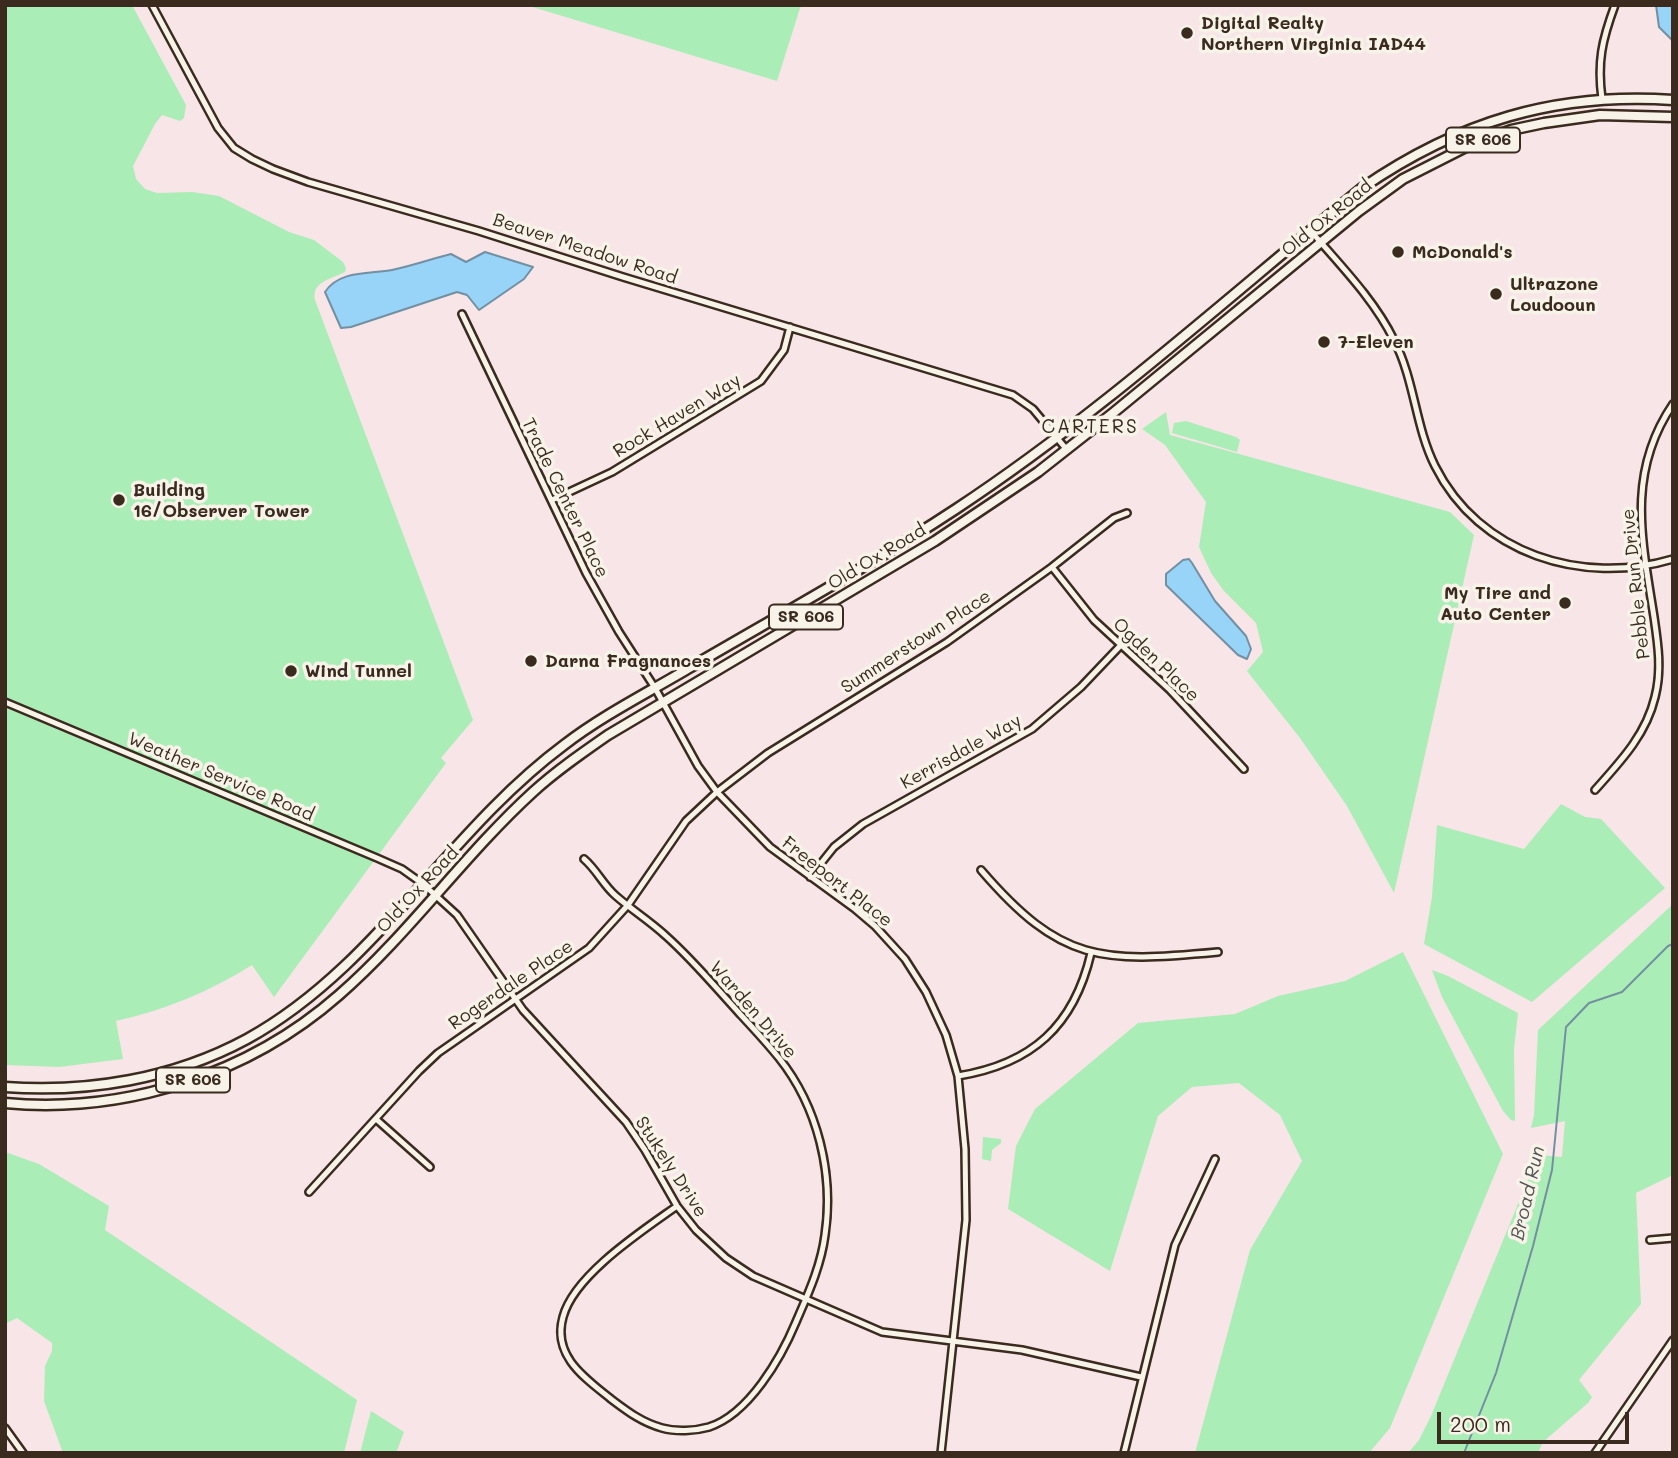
<!DOCTYPE html>
<style>
body{margin:0}
#map{position:relative;width:1678px;height:1458px;overflow:hidden;background:#f7e5e7;font-family:Mali,sans-serif}
canvas{display:block}
.frame{position:absolute;inset:0;border:7px solid #3b2a1e;pointer-events:none}
.scale{position:absolute;left:1437px;top:1412px;width:192px;height:32px;box-sizing:border-box;border:4px solid #3b2a1e;border-top:0;padding-left:9px;font-size:21px;line-height:24px;white-space:nowrap;color:#3b2a1e;-webkit-text-stroke:5px #f7f3e8;paint-order:stroke}
</style>
<div id="map">
<canvas width="1678" height="1458"></canvas>
<div class="frame"></div>
<div class="scale">200 m</div>
</div>
<script>
const context = document.querySelector('canvas').getContext('2d');
context.lineJoin = 'round';
function fill(path, color) { context.fillStyle = color; context.fill(path, 'evenodd'); }
function trace(path, color, width, dash) { context.strokeStyle = color; context.lineWidth = width; context.lineCap = dash ? 'butt' : 'round'; context.setLineDash(dash || []); context.stroke(path); }
function drawText(font, color, halo, rows, align = 'center') {
  context.font = font + ' Mali,sans-serif'; context.lineWidth = 7; context.setLineDash([]); context.textBaseline = 'middle'; context.strokeStyle = halo; context.fillStyle = color; for (const [text, x, y, turn = 0] of rows) {
    context.save(); context.translate(x, y); context.rotate((+turn || 0) * Math.PI / 180); context.textAlign = isNaN(turn) ? turn : align; if (halo) context.strokeText(text, 0, 0); context.fillText(text, 0, 0); context.restore();
  }
}
const green = new Path2D(`
 M5,5H132L186,105L184,118L180,121L162,115L155,124L133,166L136,179L145,189L157,193L192,192L219,196L289,232L314,240L343,262L346,268L345,272C331,279 311,282 315,300L473,720L441,758L446,763L274,997L252,965C209,992 165,1010 116,1021L123,1059L59,1067L5,1065Z
 M526,5H801L777,81Z
 M1166,412L1170,435L1450,512L1474,535L1394,893L1347,806L1300,738L1247,671L1263,652L1256,623L1224,591L1211,573L1199,547L1206,502L1165,445L1142,429Z
 M1186,421L1236,437L1240,440L1237,452L1172,433L1174,423Z
 M1561,804L1585,817L1601,819L1665,888L1532,1002L1424,944L1432,897L1437,825L1524,849Z
 M1673,904V1175L1636,1193L1641,1304L1579,1380L1592,1397L1588,1403L1543,1442L1538,1453H1408L1419,1440L1431,1416L1538,1155L1562,1157L1565,1121L1531,1128L1534,1115L1538,1030Z
 M1403,952L1503,1154L1390,1428L1369,1453H1195L1250,1250L1302,1161L1280,1115L1239,1083L1192,1087L1158,1116L1110,1271L1008,1209L1016,1146L1035,1109L1138,1023L1235,1014L1278,996L1345,981Z
 M1432,970L1448,976L1518,1013L1514,1049L1515,1121L1511,1120L1503,1111L1442,997Z
 M983,1137L1001,1139V1143L992,1150L991,1161L982,1159Z
 M5,1152L39,1164L109,1206L105,1230L357,1400L344,1453H63L44,1401L45,1366L52,1351V1343L17,1318L5,1324Z
 M371,1411L404,1432L396,1453H360Z`);
const water = new Path2D(`
 M1656,5H1671L1673,9V41L1659,27Z
 M485,252L533,267L524,279L479,310L467,295L457,292L351,327L341,328L325,292C339,270 370,274 392,270C412,266 431,259 451,254L466,262Z
 M1183,560L1189,559L1192,563L1215,601L1246,636L1251,649L1247,659L1238,655L1166,585V574Z`);
const stream = new Path2D(`
 M1464,1453L1496,1373L1533,1246L1552,1170L1566,1027L1589,1003L1622,992L1668,946L1673,944`);
const street = new Path2D(`
 M152,5L218,128L234,148L252,159L273,169L308,182L479,231L623,277L1013,395L1033,409L1067,450
 M1602,99C1597,62 1602,40 1615,5
 M1310,230C1339,264 1374,299 1394,340C1415,381 1415,426 1435,466C1479,554 1582,586 1673,559
 M462,314L586,573L619,632L655,688L698,766L717,792L770,847L855,909L875,926L905,959L926,992L946,1035L958,1076L965,1149L966,1220L941,1453
 M552,500L612,472L761,381L784,350L790,327
 M1052,567L1094,620L1170,690L1244,769
 M5,702L377,858L402,869L423,884L457,915L523,1010L626,1122L645,1150L677,1206L696,1230L726,1258L753,1276L882,1332L1022,1350L1141,1377
 M1595,790C1620,762 1646,735 1655,697C1662,670 1658,644 1654,617C1642,540 1626,473 1673,404
 M584,859C597,870 603,885 616,896C632,910 650,921 666,936C693,960 716,988 740,1014C753,1028 767,1043 779,1058C818,1107 834,1174 825,1235C821,1266 808,1294 796,1322C781,1358 749,1414 709,1427C695,1431 676,1432 662,1428C641,1422 627,1411 611,1399C585,1378 552,1356 563,1317C574,1275 642,1231 677,1206
 M981,870C1061,963 1101,963 1218,952
 M810,877L834,847L863,824L1032,729L1081,687L1121,645
 M958,1076C1032,1064 1074,1026 1091,953
 M376,1119L430,1167
 M309,1192L419,1071L438,1053L589,948L628,905L686,821L717,792L768,753L947,642L1052,567L1114,518L1127,513
 M1650,1240L1673,1238
 M5,1428L23,1453
 M1124,1453L1175,1245L1215,1159
 M1595,1453L1673,1340`);
const primary = new Path2D(`
 M5,1087C88,1093 173,1079 247,1039C376,968 447,832 564,745C603,715 649,692 691,667C780,615 871,565 956,509C1100,414 1228,297 1362,188C1458,122 1555,92 1673,100
 M5,1103C125,1114 248,1075 339,995C409,934 464,855 533,792C556,771 582,753 608,735L935,541L1038,472L1113,413L1359,211L1403,179L1470,145L1511,130L1544,123L1600,115L1673,117`);
const markers = [
 [1187,33,7,"#3b2a1e"],
 [1398,252,7,"#3b2a1e"],
 [1496,294,7,"#3b2a1e"],
 [1324,342,7,"#3b2a1e"],
 [119,500,7,"#3b2a1e"],
 [1565,603,7,"#3b2a1e"],
 [531,661,7,"#3b2a1e"],
 [291,671,7,"#3b2a1e"]
];
const shields = [
 [1483,140,74],
 [806,617,74],
 [193,1080,74]
];
const shieldNames = [
 ["SR 606",1483,140],
 ["SR 606",806,617],
 ["SR 606",193,1080]
];
const poiNames = [
 ["Digital Realty",1201,23],
 ["Northern Virginia IAD44",1201,44],
 ["McDonald's",1412,252],
 ["Ultrazone",1510,284],
 ["Loudooun",1510,305],
 ["7-Eleven",1338,342],
 ["Building",133,490],
 ["16/Observer Tower",133,511],
 ["My Tire and",1551,593,"right"],
 ["Auto Center",1551,614,"right"],
 ["Darna Fragnances",545,661],
 ["Wind Tunnel",305,671]
];
const streetNames = [
 ["Old Ox Road",1327,218,-39],
 ["Beaver Meadow Road",585,249,18],
 ["Rock Haven Way",677,416,-31],
 ["Trade Center Place",565,498,64],
 ["Old Ox Road",877,557,-31],
 ["Pebble Run Drive",1636,584,-96],
 ["Summerstown Place",916,642,-33],
 ["Ogden Place",1156,660,44],
 ["Kerrisdale Way",961,752,-29],
 ["Weather Service Road",221,777,23],
 ["Freeport Place",837,882,38],
 ["Old Ox Road",418,890,-47],
 ["Rogerdale Place",511,985,-34],
 ["Warden Drive",753,1010,49],
 ["Stukely Drive",671,1167,57]
];
const neighbourhoodNames = [
 ["CARTERS",1090,427]
];
const waterNames = [
 ["Broad Run",1528,1193,-77]
];
fill(green, '#abedb6');
fill(water, '#97d4f8');
trace(water, '#7290a1', 2);
trace(stream, '#7290a1', 2);
trace(street, '#3b2a1e', 10);
trace(primary, '#3b2a1e', 13);
trace(street, '#f7f3e8', 5);
trace(primary, '#f7f3e8', 8);
for (const [x, y, r, color] of markers) { const dot = new Path2D(); dot.arc(x, y, r, 0, 2 * Math.PI); context.fillStyle = color; context.fill(dot); trace(dot, '#f7f3e8', 2.5); }
for (const [x, y, w] of shields) { const box = new Path2D(); box.roundRect(x - w / 2, y - 12.5, w, 25, 5); context.fillStyle = '#f7f3e8'; context.fill(box); trace(box, '#3b2a1e', 2); }
drawText('bold 16px', '#3b2a1e', null, shieldNames);
drawText('bold 18px', '#3b2a1e', '#f7f3e8', poiNames, 'left');
drawText('18px', '#3b2a1e', '#f7f3e8', streetNames);
context.letterSpacing = '2px';
drawText('19px', '#3b2a1e', '#f7f3e8', neighbourhoodNames);
context.letterSpacing = '0px';
drawText('italic 19px', '#525454', '#f7f3e8', waterNames);
</script>
